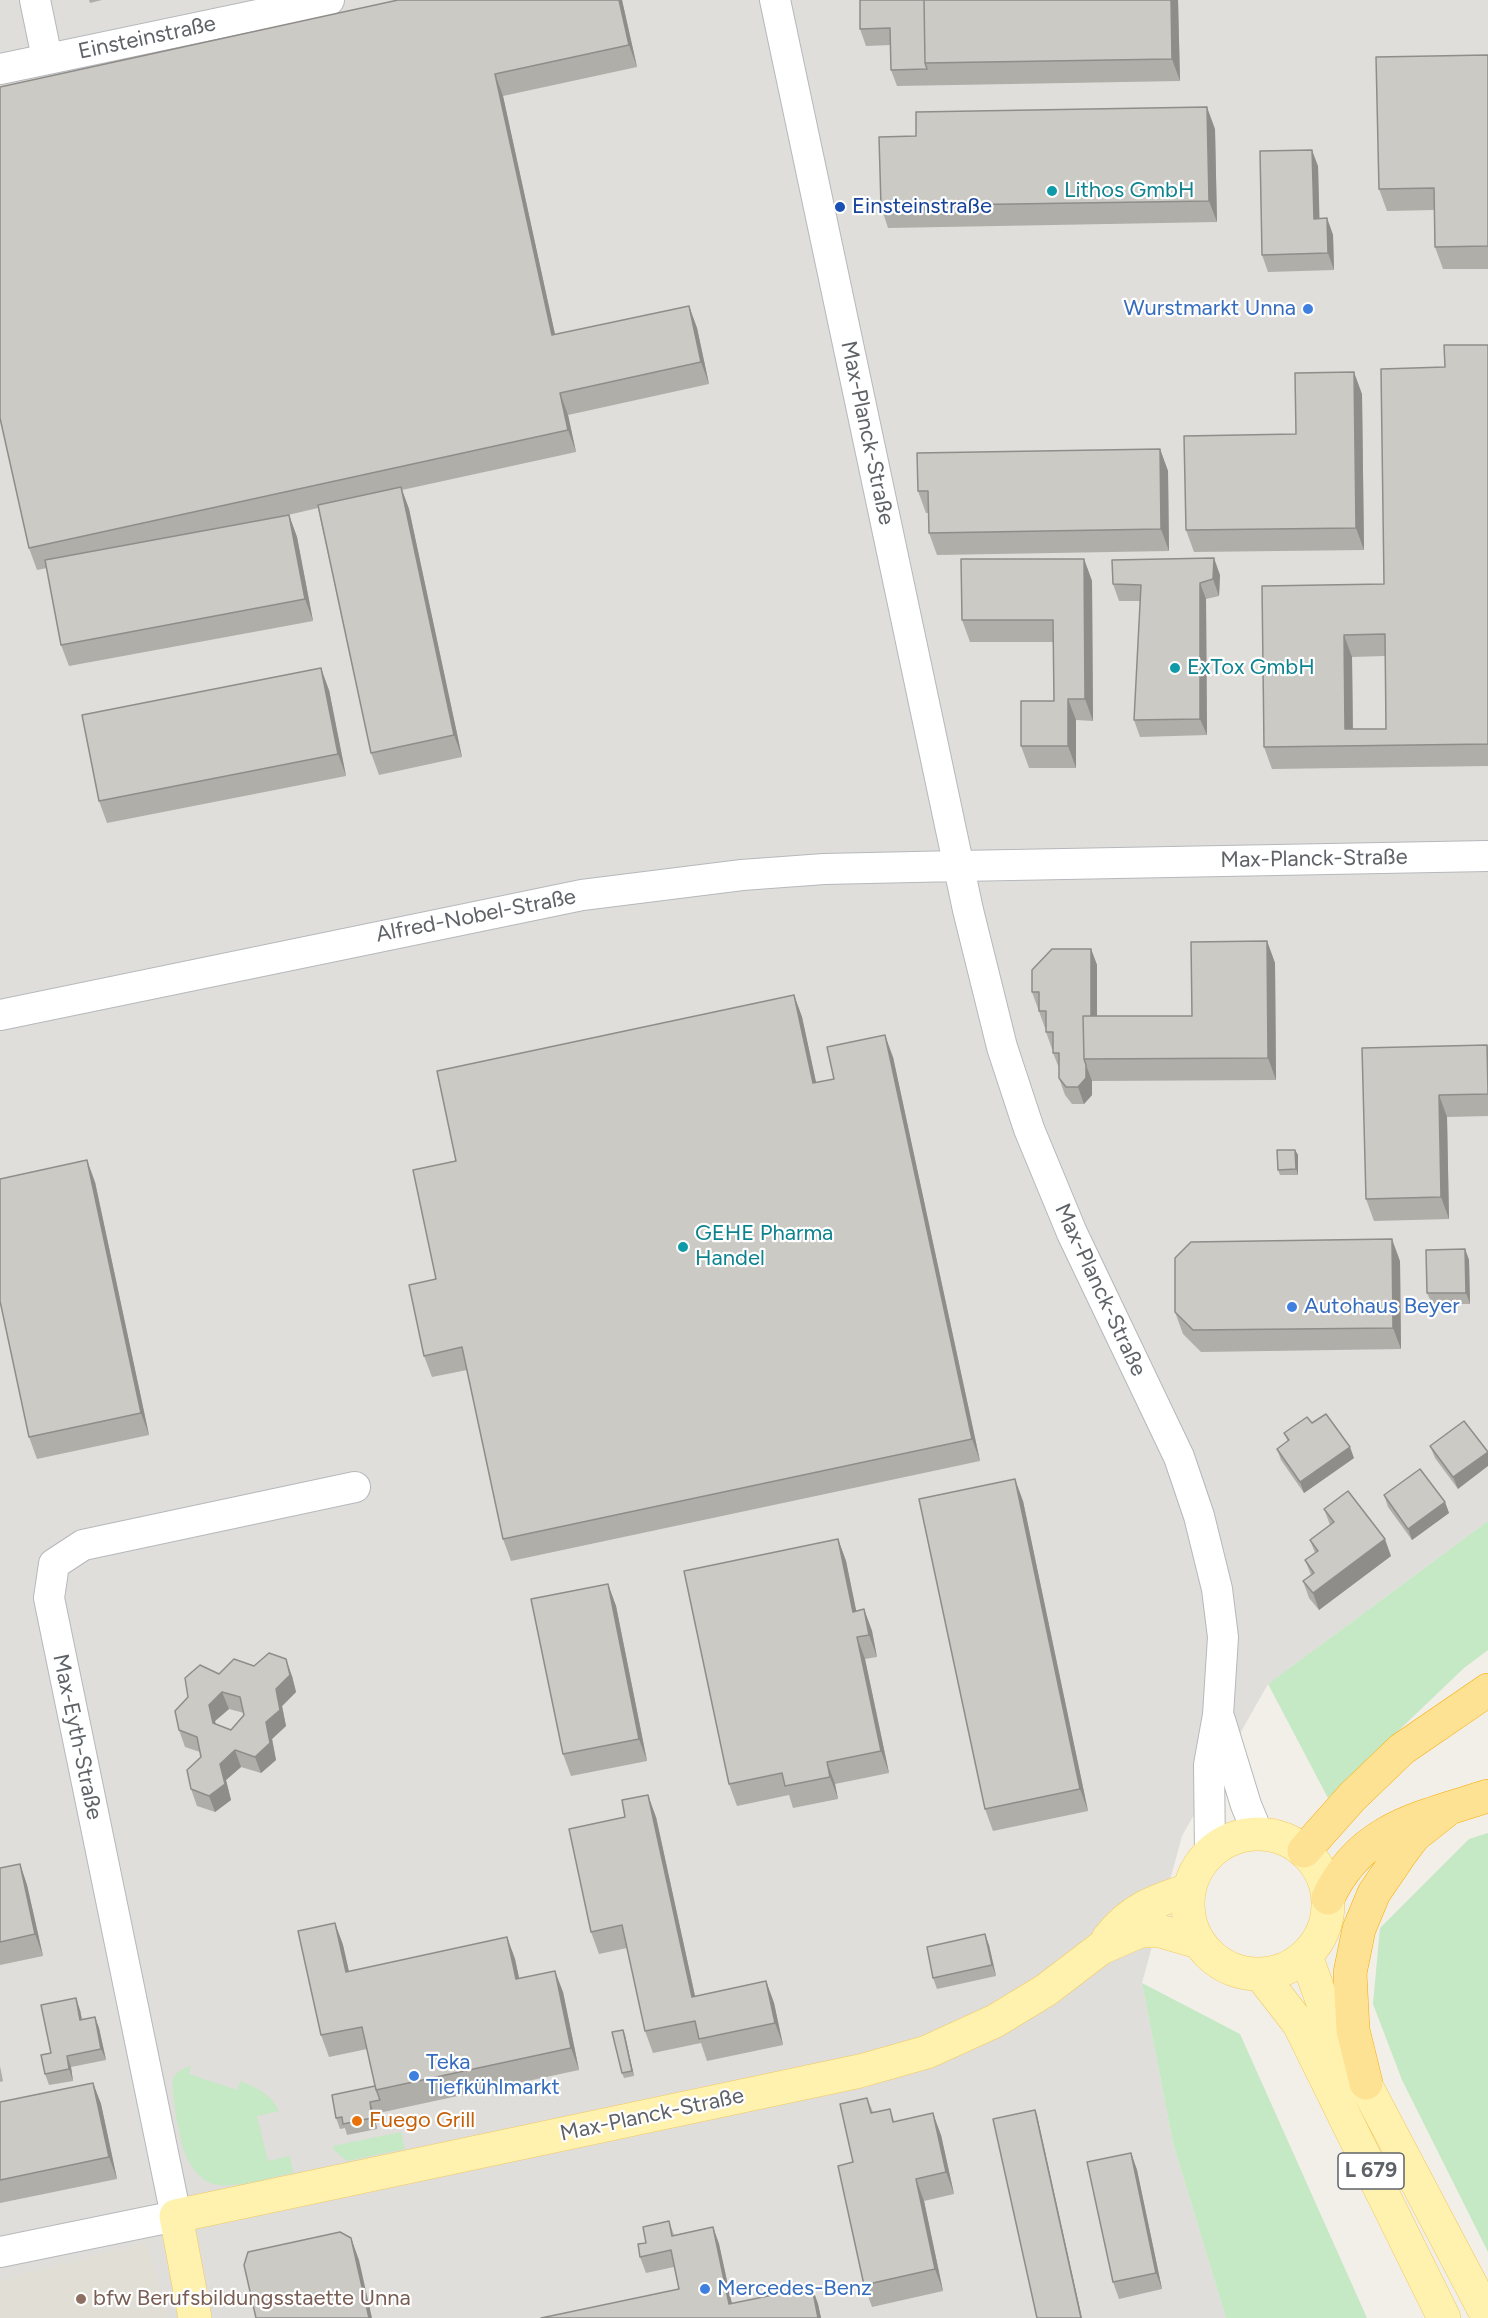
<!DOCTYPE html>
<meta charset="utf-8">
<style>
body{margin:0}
canvas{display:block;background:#f1efe8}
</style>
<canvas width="1488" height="2318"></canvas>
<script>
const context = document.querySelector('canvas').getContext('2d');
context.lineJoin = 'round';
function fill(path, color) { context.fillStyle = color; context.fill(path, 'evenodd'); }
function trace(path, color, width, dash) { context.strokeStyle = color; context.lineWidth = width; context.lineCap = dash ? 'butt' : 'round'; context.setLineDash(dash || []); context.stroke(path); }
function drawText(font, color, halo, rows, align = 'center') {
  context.font = font + ' Figtree,sans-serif'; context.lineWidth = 4.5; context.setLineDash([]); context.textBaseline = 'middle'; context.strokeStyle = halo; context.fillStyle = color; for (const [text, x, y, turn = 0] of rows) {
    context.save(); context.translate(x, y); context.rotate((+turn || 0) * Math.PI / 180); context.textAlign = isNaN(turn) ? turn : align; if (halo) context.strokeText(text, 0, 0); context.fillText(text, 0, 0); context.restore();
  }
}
const industrial = new Path2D(`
 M0,0H1488V1521L1268,1684L1182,1836L1142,1983L1173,2143L1226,2318H0Z`);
const education = new Path2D(`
 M147,2242L168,2318H0V2280Z`);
const green = new Path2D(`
 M1488,1521V1650L1464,1668L1328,1798L1268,1684Z
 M1488,1833V2252L1402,2080L1373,2004L1380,1928L1469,1839Z
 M1142,1983L1240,2034L1367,2318H1226L1173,2143Z
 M191,2066L189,2074L237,2090L241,2081C257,2088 271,2094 279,2111L257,2116L268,2161L290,2156L293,2173C271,2177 231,2191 210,2183C199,2178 191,2167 186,2156C181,2146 170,2089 173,2079C176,2071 184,2068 191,2066Z
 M401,2132L405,2149L347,2161L335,2151L333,2146Z`);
const minor = new Path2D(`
 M35,0L47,58
 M775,0L968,910L1002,1047L1029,1129L1072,1233L1179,1457L1199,1516L1217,1589L1223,1637L1218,1715L1209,1765L1210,1852
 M0,69L329,0
 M0,1015L582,895L742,875L824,869L959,866L1488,856
 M1220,1720L1246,1805L1258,1834
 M0,2252L176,2216L49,1598L54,1564L83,1545L355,1487`);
const major = new Path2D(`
 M1188 1904a70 70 0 1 1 140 0a70 70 0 1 1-140 0Z
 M1108,1939C1130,1910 1154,1901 1189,1890
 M1306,1956L1324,2006L1488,2317
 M1261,1975L1299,2024L1444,2318
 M195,2318L176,2216L860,2071L927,2052L995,2021L1046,1990L1101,1948L1140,1931H1160L1198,1942`);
const highway = new Path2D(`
 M1304,1851L1352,1797L1402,1749L1488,1690
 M1328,1898C1361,1827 1420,1818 1488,1796
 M1366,2083L1353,2030L1350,1973L1359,1929L1374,1893L1402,1852L1414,1836L1447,1810`);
const wall = new Path2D(`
 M89,0H102L90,3Z
 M622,0L637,67L503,96L555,335L689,306L697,328L709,384L568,415L576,452L402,490L409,509L462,757L379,775L371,753L318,508L275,518L289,515L297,537L313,621L69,666L61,645L47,568L37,570L29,548L0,87Z
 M860,0H1178L1180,81L897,86L891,70V45L866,46L860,29Z
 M1488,55V269H1443L1435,247L1434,210L1387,211L1379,189Z
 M1215,129L1217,222L888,228L881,206Z
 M1318,166L1319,219L1327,218L1333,235L1334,270L1268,272L1262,255Z
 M1488,345V766L1272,769L1264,747L1262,586L1384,584L1445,367ZM1385,656L1386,729H1353L1352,657Z
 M1362,394L1364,550L1194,552L1186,530L1296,434Z
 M1160,449L1168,471L1169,551L937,555L929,533V513H926L918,491Z
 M1084,559L1092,581L1093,721L1076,720V768H1029L1021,746L1054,701L1053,642H970L962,620Z
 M1220,575L1219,596L1206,599L1207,735L1140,737L1134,720L1140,601H1119L1113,584Z
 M329,690L346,776L107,823L99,801Z
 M1267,941L1275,963L1276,1080L1092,1081V1095L1084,1104H1072L1065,1095L1059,1078V1068L1053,1053V1049H1052L1046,1032V1028H1045L1032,992L1091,949L1097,965V1016H1192Z
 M794,995L802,1017L816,1083L834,1079L893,1057L980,1461L511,1561L503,1539L467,1370L432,1377L424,1356L456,1161Z
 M1487,1045L1488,1047V1116L1447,1117L1449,1219L1374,1221L1366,1199L1362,1048Z
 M1295,1150L1298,1155V1175H1280L1278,1170Z
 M95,1182L149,1435L37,1459L29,1437Z
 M1465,1249L1469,1260L1470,1304H1432L1427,1293Z
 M1400,1261L1401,1349L1201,1352L1183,1334L1175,1312Z
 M1464,1421L1458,1489L1435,1458L1430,1446Z
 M1312,1423L1354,1458L1304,1493L1281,1460L1277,1449L1288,1442L1284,1433Z
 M1384,1495L1445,1502L1449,1513L1412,1540L1388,1507Z
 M1023,1501L1088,1811L993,1831L985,1809Z
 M1324,1509L1391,1556L1319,1610L1309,1598L1303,1581L1311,1575L1305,1560L1315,1553L1310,1540L1330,1525Z
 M838,1539L846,1561L856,1611L864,1609L872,1631L877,1657L865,1659L889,1773L835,1784L838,1799L793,1808L789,1795L737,1806L729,1784Z
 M608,1584L616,1606L647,1761L571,1776L563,1754Z
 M254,1666L292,1676L296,1692L282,1706L286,1726L272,1739L276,1760L261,1773L241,1767L226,1780L231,1800L215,1812L197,1806L191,1789L201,1757L200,1752L185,1747L179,1730L219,1674ZM229,1709L244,1713V1715L231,1730L216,1724L215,1721Z
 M656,1817L695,1996L766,1981L774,2003L783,2045L707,2061L701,2043L653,2053L645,2031L627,1948L599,1954L591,1932Z
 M20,1864L27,1885L43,1956L0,1965V1868Z
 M335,1923L343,1945L349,1972L507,1937L515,1959L519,1978L563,1992L579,2070L374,2114L377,2129L347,2135L345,2128L340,2129L336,2118L375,2086L367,2049L329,2057L321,2035Z
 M989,1945L996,1976L937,1989L933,1978Z
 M80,2010L82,2019L95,2017L99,2028L106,2060L71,2067L73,2081L49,2085L45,2074L51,2053Z
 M623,2030L634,2076L624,2078L622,2073Z
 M0,2066L3,2081L0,2082Z
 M93,2083L101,2104L117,2179L0,2203V2102Z
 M867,2098L873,2112L890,2109L894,2121L941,2135L954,2194L924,2201L943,2291L872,2307L864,2285L853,2162Z
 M1131,2153L1137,2170L1162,2289L1119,2299L1113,2282Z
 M669,2221L674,2235L713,2227L719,2244L732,2304L812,2287L818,2304L821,2318H541L679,2289L674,2267L646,2273L640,2257L646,2243Z`);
const shadedWall = new Path2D(`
 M619,0H622L637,67L629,45Z
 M1171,0H1178L1180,81L1172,59Z
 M495,74L503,96L560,357L552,335Z
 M1207,107L1215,129L1217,222L1209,201Z
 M1312,150L1318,166L1320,235L1314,219Z
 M1327,218L1333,235L1334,270L1328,253Z
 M689,306L697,328L709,384L701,362Z
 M1354,372L1362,394L1364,550L1356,528Z
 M560,393L568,415L576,452L568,430Z
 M1160,449L1168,471L1169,551L1161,529Z
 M401,487L409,509L462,757L454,735Z
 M289,515L297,537L313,621L305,599Z
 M1214,558L1220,575L1219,596L1213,579Z
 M1084,559L1092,581L1093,721L1085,699Z
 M1200,583L1206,599L1207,735L1200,719Z
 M1344,635L1352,657L1353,746L1345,729Z
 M321,668L329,690L346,776L338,754Z
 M1068,699L1076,720V768L1068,746Z
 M1267,941L1275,963L1276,1080L1268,1058Z
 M1091,949L1097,965V1038L1091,1021Z
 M794,995L802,1017L821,1105L813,1083Z
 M885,1035L893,1057L980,1461L972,1439Z
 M1086,1065L1092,1081V1095L1084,1104L1078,1087Z
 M1439,1095L1447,1117L1449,1219L1441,1197Z
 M1295,1150L1298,1155V1175L1296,1169Z
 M87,1160L95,1182L149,1435L141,1413Z
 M1392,1239L1400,1261L1401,1349L1393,1328Z
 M1465,1249L1469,1260L1470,1304L1466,1293Z
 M1350,1447L1354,1458L1304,1493L1300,1482Z
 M1488,1452V1466L1458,1489L1453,1477Z
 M1015,1479L1023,1501L1088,1811L1080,1789Z
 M1445,1502L1449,1513L1412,1540L1408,1529Z
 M838,1539L846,1561L861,1634L853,1612Z
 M1385,1539L1391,1556L1319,1610L1313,1593Z
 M608,1584L616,1606L647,1761L639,1739Z
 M864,1609L872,1631L877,1657L869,1635Z
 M857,1637L865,1659L889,1773L881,1751Z
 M286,1659L292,1676L296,1692L282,1706L286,1726L272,1739L276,1760L261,1773L255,1757Z
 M222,1692L229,1709L215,1721L219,1740L213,1723L209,1705Z
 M235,1750L241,1767L226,1780L231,1800L215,1812L209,1796L220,1764Z
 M827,1762L835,1784L838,1799L830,1777Z
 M648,1795L656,1817L700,2019L692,1997Z
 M20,1864L27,1885L43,1956L35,1934Z
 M335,1923L343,1945L354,1994L346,1972Z
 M985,1934L989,1945L996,1976L992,1965Z
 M507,1937L515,1959L524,2001L516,1979Z
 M555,1971L563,1992L579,2070L571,2048Z
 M766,1981L774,2003L783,2045L775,2023Z
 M76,1998L80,2010L84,2031L80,2020Z
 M95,2017L99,2028L106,2060L101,2049Z
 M623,2030L625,2035L634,2076L632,2071Z
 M67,2056L71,2067L73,2081L69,2069Z
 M93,2083L101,2104L117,2179L109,2157Z
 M370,2102L374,2114L377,2129L372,2118Z
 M1035,2110L1037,2115L1082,2318H1081Z
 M933,2113L941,2135L954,2194L946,2172Z
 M1131,2153L1137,2170L1162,2289L1156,2273Z
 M916,2179L924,2201L943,2291L935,2269Z
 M713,2227L719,2244L735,2318L729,2304Z
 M351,2238L359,2260L372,2318H369Z
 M812,2287L818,2304L821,2318H818Z`);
const building = new Path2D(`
 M398,0H619L629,45L495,74L552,335L689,306L701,362L560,393L568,430L29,548L0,418V87Z
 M860,0H924L925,63L927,69L891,70L890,28L860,29Z
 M924,0H1171L1172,59L925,63Z
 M1488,55V246L1435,247L1434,188L1379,189L1376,57Z
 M1207,107L1209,201L881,206L879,137L916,136V112Z
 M1312,150L1314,219L1327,218L1328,253L1262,255L1260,151Z
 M1444,345H1488V744L1264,747L1262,586L1384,584L1381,369L1445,367ZM1385,634L1386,729H1345L1344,635Z
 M1354,372L1356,528L1186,530L1184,436L1296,434L1295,373Z
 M1160,449L1161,529L929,533L928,491H918L917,453Z
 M401,487L454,735L371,753L318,505Z
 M289,515L305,599L61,645L45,560Z
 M1214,558L1213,579L1200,583V719L1134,720L1141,585L1113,584L1112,560Z
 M961,559H1084L1085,699H1068V746H1021V701H1054L1053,620H962Z
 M321,668L338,754L99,801L82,715Z
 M1267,941L1268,1058L1084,1059L1083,1016H1192L1191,942Z
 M1052,949H1091V1016H1083L1084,1059L1086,1065V1078L1078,1087H1066L1059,1078V1053H1053V1032H1046V1011H1039V992H1032V970Z
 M794,995L813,1083L834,1079L827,1047L885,1035L972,1439L503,1539L462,1347L424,1356L409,1285L436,1279L413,1170L456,1161L437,1071Z
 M1487,1045L1488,1094L1439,1095L1441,1197L1366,1199L1362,1048Z
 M1277,1150H1295L1296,1169L1278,1170Z
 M87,1160L141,1413L29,1437L0,1301V1179Z
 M1392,1239L1393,1328L1193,1330L1175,1312V1258L1191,1242Z
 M1465,1249L1466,1293H1427L1426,1250Z
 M1326,1414L1350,1447L1300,1482L1277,1449L1289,1440L1284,1433L1307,1417L1312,1423Z
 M1464,1421L1488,1452L1453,1477L1430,1446Z
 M1420,1469L1445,1502L1408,1529L1384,1495Z
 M1015,1479L1080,1789L985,1809L919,1499Z
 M1348,1491L1385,1539L1313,1593L1303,1581L1314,1573L1305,1560L1318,1551L1310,1540L1334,1522L1324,1509Z
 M838,1539L853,1612L864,1609L869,1635L857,1637L881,1751L827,1762L830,1777L785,1786L782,1773L729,1784L684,1571Z
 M608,1584L639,1739L563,1754L531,1599Z
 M269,1653L286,1659L290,1675L276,1689L280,1710L266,1722L270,1743L255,1757L235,1750L220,1764L225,1784L209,1796L191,1789L187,1770L201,1757L197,1737L179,1730L175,1711L188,1697L185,1678L200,1665L219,1674L234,1659L254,1666ZM222,1692L240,1697L244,1715L231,1730L213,1723L209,1705Z
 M648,1795L692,1997L766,1981L775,2023L699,2039L695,2021L645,2031L622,1925L591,1932L569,1829L625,1817L622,1800Z
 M20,1864L35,1934L0,1942V1868Z
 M335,1923L346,1972L507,1937L516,1979L555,1971L571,2048L376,2090L362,2027L321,2035L298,1931Z
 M985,1934L992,1965L933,1978L927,1947Z
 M76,1998L80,2020L95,2017L101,2049L67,2056L69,2069L45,2074L41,2055L51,2053L41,2005Z
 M623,2030L632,2071L622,2073L612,2032Z
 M93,2083L109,2157L0,2180V2102Z
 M375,2086L380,2100L370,2102L372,2118L343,2124L342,2117L336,2118L332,2095Z
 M867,2098L871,2113L890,2109L893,2122L933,2113L946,2172L916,2179L935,2269L864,2285L838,2166L853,2162L840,2104Z
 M1035,2110L1081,2318H1037L993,2119Z
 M1131,2153L1156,2273L1113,2282L1087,2162Z
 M669,2221L672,2236L713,2227L729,2304L812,2287L818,2318H541L679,2289L671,2250L640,2257L638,2244L646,2243L643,2227Z
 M340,2232L351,2238L369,2318H256L244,2265L248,2252Z`);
const markers = [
 [1052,191,6,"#0f9aa8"],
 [840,207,6,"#1a4fb4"],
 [1308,309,6,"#3f7fe0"],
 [1175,668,6,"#0f9aa8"],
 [683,1247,6,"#0f9aa8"],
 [1292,1307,6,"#3f7fe0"],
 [414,2076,6,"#3f7fe0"],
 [357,2121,6,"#e8710a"],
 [705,2289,6,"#3f7fe0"],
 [81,2299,6,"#8d6e63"]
];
const shields = [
 [1371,2171,66]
];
const shieldNames = [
 ["L 679",1371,2171]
];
const streetNames = [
 ["Einsteinstraße",147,38,-12],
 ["Max-Planck-Straße",867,433,78],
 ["Max-Planck-Straße",1314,859,-1],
 ["Alfred-Nobel-Straße",476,916,-11],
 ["Max-Planck-Straße",1100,1290,65],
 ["Max-Eyth-Straße",77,1737,78],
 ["Max-Planck-Straße",652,2115,-12]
];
const cultureNames = [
 ["Lithos GmbH",1064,191],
 ["ExTox GmbH",1187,668],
 ["GEHE Pharma",695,1234],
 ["Handel",695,1259]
];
const transitNames = [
 ["Einsteinstraße",852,207]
];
const shopNames = [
 ["Wurstmarkt Unna",1296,309,"right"],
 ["Autohaus Beyer",1304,1307],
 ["Teka",426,2063],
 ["Tiefkühlmarkt",426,2088],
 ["Mercedes-Benz",717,2289]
];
const foodNames = [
 ["Fuego Grill",369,2121]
];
const educationNames = [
 ["bfw Berufsbildungsstaette Unna",93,2299]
];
fill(industrial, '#e0deda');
fill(education, '#e1ded6');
fill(green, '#c5e8c5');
trace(minor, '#b5b8bc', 32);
trace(major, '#f2c960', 34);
trace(highway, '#f9ab00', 34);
trace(minor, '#fff', 30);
trace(major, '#fff2af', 33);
trace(highway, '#fde293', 33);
fill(wall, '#afaea9');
fill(shadedWall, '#8f8d8a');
fill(building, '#cccac5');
trace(building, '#8f8d8a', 1.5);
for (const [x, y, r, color] of markers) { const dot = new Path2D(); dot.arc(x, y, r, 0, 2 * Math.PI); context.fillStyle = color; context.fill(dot); trace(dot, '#fff', 2); }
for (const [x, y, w] of shields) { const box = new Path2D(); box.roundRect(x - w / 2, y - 18, w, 36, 4.5); context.fillStyle = '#fff'; context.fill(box); trace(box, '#5f6368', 1.5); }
drawText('bold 21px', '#5f6368', null, shieldNames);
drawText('22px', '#5f6368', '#fff', streetNames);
drawText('22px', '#0d838f', '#fff', cultureNames, 'left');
drawText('22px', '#164399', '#fff', transitNames, 'left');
drawText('22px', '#366cbe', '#fff', shopNames, 'left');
drawText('22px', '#c56008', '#fff', foodNames, 'left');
drawText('22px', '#785e54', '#fff', educationNames, 'left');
</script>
